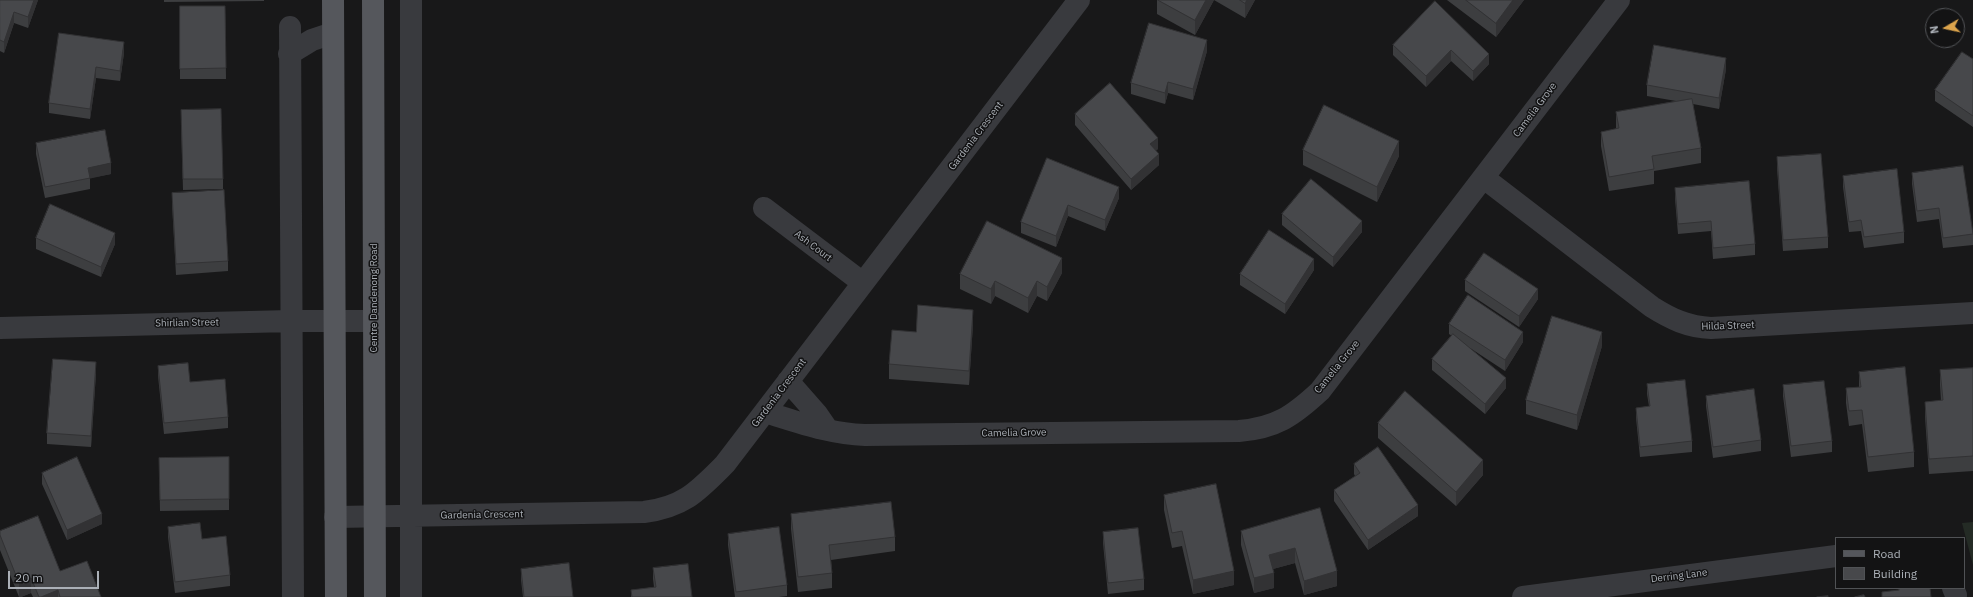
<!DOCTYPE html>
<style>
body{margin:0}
#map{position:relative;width:1973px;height:597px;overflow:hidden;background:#181819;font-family:"IBM Plex Sans",sans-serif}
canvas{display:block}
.legend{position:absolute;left:1835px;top:537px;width:130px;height:52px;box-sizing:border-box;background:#131314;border:1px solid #505255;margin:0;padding:5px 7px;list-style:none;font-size:12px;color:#abb0b7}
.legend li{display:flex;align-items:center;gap:8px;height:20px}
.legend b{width:20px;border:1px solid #505255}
.north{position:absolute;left:1925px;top:8px;width:40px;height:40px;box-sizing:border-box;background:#131314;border:1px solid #505255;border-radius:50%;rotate:261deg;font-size:11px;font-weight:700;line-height:16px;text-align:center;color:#abb0b7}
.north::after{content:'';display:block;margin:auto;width:14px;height:18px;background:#dca44c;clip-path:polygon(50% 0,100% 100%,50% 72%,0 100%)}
.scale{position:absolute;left:8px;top:571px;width:91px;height:18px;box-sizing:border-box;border:2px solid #abb0b7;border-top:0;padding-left:5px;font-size:12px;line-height:14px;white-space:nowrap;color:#abb0b7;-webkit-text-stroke:3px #131314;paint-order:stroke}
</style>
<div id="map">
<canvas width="1973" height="597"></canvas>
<ul class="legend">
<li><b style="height:5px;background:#55575c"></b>Road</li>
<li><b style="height:11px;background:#47484b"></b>Building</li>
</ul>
<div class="north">N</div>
<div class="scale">20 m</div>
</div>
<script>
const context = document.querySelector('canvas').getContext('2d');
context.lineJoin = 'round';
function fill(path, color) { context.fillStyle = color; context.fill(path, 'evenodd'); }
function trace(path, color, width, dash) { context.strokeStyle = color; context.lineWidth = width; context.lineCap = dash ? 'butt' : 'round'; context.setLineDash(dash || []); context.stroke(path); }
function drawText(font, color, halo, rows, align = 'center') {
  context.font = font + ' "IBM Plex Sans",sans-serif'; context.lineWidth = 3; context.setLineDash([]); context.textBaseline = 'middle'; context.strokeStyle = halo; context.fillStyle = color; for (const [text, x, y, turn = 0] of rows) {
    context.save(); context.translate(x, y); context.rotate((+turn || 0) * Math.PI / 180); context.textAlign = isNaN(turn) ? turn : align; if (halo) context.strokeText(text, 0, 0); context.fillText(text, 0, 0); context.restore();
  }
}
const green = new Path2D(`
 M1973,522V565L1962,523Z`);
const minor = new Path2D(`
 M411,0V597
 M290,27L293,597
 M289,54L312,40L333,33
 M1484,178L1652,307C1671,319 1688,327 1711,328L1973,313
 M764,208L863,283
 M0,328L291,321H374
 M788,381L817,414L828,430
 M765,412C798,422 830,434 865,435L1239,431C1276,428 1293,416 1320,391L1619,0
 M335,517L644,512C684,507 698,491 725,464L1079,0
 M1953,588L1956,595
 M1523,597L1836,556`);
const primary = new Path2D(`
 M333,0L336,597
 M373,0L375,597`);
const wall = new Path2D(`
 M0,0H38L28,28L14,23L4,53L0,51Z
 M164,0H264V1L164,2Z
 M1157,0H1255L1245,18L1214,0L1195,35L1157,14Z
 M1447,0H1524L1496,37Z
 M1435,1L1489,64L1473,81L1451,61L1426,87L1393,55V45Z
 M180,6H225L226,79H180Z
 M59,33L124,53L120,81L96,78L90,119L49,113V103Z
 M1207,51L1193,100L1168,93L1165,104L1131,94V83Z
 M1973,59V127L1935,101V90Z
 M1726,69L1719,109L1693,104L1701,148V163L1654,171V184L1609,191L1601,146V132L1616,129V112L1676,101L1647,96V85Z
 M1075,114L1158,149L1156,150L1159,165L1131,190L1075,125Z
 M181,120L223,179V189L183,190Z
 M36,143L111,174L90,178V189L45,198L36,154Z
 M1303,150L1399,156L1377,202L1303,165Z
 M1777,157L1828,237V248L1783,251L1777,168Z
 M1047,158L1119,198L1105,231L1068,216L1056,247L1021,233V222Z
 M1912,173L1973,234V245L1943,248L1939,219L1917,222L1912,184Z
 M1843,176L1904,232V243L1864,248L1861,231L1849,232L1843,187Z
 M1675,188L1755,244V255L1713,259L1711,231L1678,234L1675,199Z
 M172,193L228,261V271L176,275L172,204Z
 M1282,214L1362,232L1333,267L1282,225Z
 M36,238L115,244L101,277L36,249Z
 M1314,270L1285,314L1240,285V274Z
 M1062,273L1047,301L1037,296L1028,313L995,296L991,304L960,289V274Z
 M1465,280L1538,299L1519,327L1465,291Z
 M973,324L969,385L889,379V364Z
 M1449,324L1523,342L1505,371L1470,348L1506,388L1485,414L1432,370V359L1452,336L1449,334Z
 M1602,346L1577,430L1526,414V400Z
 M158,366L190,382L228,417V428L164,434L158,376Z
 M1973,368V471L1929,474L1925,417V402L1941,401L1940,385V370Z
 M1859,372L1914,452V467L1868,472L1862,424L1849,426L1846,403V388L1859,387Z
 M96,373L91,447L47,444V433Z
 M1647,384L1692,441V452L1640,457L1636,418V408L1649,406L1647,394Z
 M1783,385L1832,441V452L1791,457L1783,396Z
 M1706,396L1761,440V451L1713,458L1706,406Z
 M1378,423L1483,475L1456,506L1378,438Z
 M229,457V510L160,511L159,458Z
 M1354,464L1418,516L1368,550L1334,501V490L1355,476L1354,474Z
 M42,473L102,524L67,540L42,484Z
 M1164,495L1234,585L1193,594L1182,546L1172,548L1164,510Z
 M1320,508L1337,586L1304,595L1295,563L1273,569L1274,588L1254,593L1241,545V531Z
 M791,514L895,537V551L831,560L832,573V588L798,592L791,529Z
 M168,527L202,539L230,575V586L175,593L168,537Z
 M0,531L60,571L101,597H33L31,593L21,597H19L0,550Z
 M1103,532L1144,579V590L1108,594L1103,543Z
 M728,534L787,585V596L779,597H735L728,545Z
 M653,568L692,597H631V590L654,587L653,579Z
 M521,569L573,597H523L521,580Z`);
const shadedWall = new Path2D(`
 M34,0H38L28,28V17Z
 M1206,0H1214L1195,35V20Z
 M1247,0H1255L1245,18V3Z
 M1513,0H1524L1496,37V23Z
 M14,12V23L4,53V42Z
 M1207,40V51L1193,100V89Z
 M124,42V53L120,81V71Z
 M1451,50V61L1426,87V76Z
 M1489,54V64L1473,81V71Z
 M1726,58V69L1719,109V98Z
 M96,67V78L90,119V109Z
 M1168,82V93L1165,104V93Z
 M1158,138V149L1150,155V144Z
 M1399,141V156L1377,202V187Z
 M1159,154V165L1131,190V179Z
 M111,163V174L88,179V168Z
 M1119,187V198L1105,231V220Z
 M1068,205V216L1056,247V236Z
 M1362,221V232L1333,267V257Z
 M115,233V244L101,277V267Z
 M1062,258V273L1047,301V287Z
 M1314,259V270L1285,314V304Z
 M995,281V296L991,304V289Z
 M1037,281V296L1028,313V298Z
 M1538,289V299L1519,327V316Z
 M973,310V324L969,385V371Z
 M1523,332V342L1505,371V360Z
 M1602,332V346L1577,430V415Z
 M96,362V373L91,447V436Z
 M1506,378V388L1485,414V404Z
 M1483,460V475L1456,506V492Z
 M1418,505V516L1368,550V540Z
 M102,514V524L67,540V530Z
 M1295,548V563L1269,570V555Z
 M1234,571V585L1193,594V580Z
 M1337,571V586L1304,595V581Z
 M1274,573V588L1254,593V578Z
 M31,578V593L21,597H19V583Z
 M58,590V597H41Z`);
const building = new Path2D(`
 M0,0H34L28,17L14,12L4,42L0,40Z
 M1158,0H1206L1195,20Z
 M1240,0H1247L1245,3Z
 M1466,0H1513L1496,23Z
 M1435,1L1489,54L1473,71L1451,50L1426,76L1393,45Z
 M180,6H225L226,68L180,69Z
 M1149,23L1207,40L1193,89L1168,82L1165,93L1131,83Z
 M59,33L124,42L120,71L96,67L90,109L49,103Z
 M1654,45L1726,58L1719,98L1647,85Z
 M1962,52L1973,59V116L1935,90Z
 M1110,83L1158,138L1150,144L1159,154L1131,179L1075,114Z
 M1692,99L1701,148L1652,156L1654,169L1609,177L1601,132L1619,128L1616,112Z
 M1324,105L1399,141L1377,187L1303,150Z
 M221,109L223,179H183L181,110Z
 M105,130L111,163L88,168L90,178L45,187L36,143Z
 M1821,154L1828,237L1783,240L1777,157Z
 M1047,158L1119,187L1105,220L1068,205L1056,236L1021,222Z
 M1963,166L1973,234L1943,238L1939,208L1917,211L1912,173Z
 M1897,169L1904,232L1864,237L1861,220L1849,222L1843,176Z
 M1311,179L1362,221L1333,257L1282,214Z
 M1749,181L1755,244L1713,248L1711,221L1678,224L1675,188Z
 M224,190L228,261L176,264L172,193Z
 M50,204L115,233L101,267L36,238Z
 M987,221L1062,258L1047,287L1037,281L1028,298L995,281L991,289L960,274Z
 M1269,230L1314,259L1285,304L1240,274Z
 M1484,253L1538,289L1519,316L1465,280Z
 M1468,295L1523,332L1505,360L1449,324Z
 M918,305L973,310L969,371L889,364L892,330L916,332Z
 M1552,316L1602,332L1577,415L1526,400Z
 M1453,334L1506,378L1485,404L1432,359Z
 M53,359L96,362L91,436L47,433Z
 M188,363L190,382L225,379L228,417L164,423L158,366Z
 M1905,367L1914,452L1868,457L1862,410L1849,411L1846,388L1861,387L1859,372Z
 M1973,368V456L1929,459L1925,402L1943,400L1940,370Z
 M1685,380L1692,441L1640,447L1636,408L1650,406L1647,384Z
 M1824,381L1832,441L1791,446L1783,385Z
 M1754,389L1761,440L1713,447L1706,396Z
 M1405,391L1483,460L1456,492L1378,423Z
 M1378,447L1418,505L1368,540L1334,490L1360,473L1354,464Z
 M77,457L102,514L67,530L42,473Z
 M229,457V499L160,500L159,458Z
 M1216,484L1234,571L1193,580L1182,531L1172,533L1164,495Z
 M891,502L895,537L829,545L832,573L798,577L791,514Z
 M1320,508L1337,571L1304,581L1295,548L1269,555L1274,573L1254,578L1241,531Z
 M38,516L60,571L87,561L101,597H60L58,590L41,597H39L31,578L19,583L0,535V531Z
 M200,523L202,539L226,536L230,575L175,582L168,527Z
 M779,527L787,585L736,592L728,534Z
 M1138,528L1144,579L1108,583L1103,532Z
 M569,563L573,597H524L521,569Z
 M688,564L692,597H632L631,590L656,587L653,568Z
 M1898,588H1930L1931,597H1882V592L1899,590Z
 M1864,595L1865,597H1855Z
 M1828,596V597H1817Z`);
const streetNames = [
 ["Camelia Grove",1535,110,-53],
 ["Gardenia Crescent",976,136,-53],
 ["Ash Court",813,246,37],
 ["Centre Dandenong Road",374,298,-90],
 ["Shirlian Street",187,323,-1],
 ["Hilda Street",1728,326,-2],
 ["Camelia Grove",1337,367,-51],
 ["Gardenia Crescent",779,393,-53],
 ["Camelia Grove",1014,433,-1],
 ["Gardenia Crescent",482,515,-1],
 ["Derring Lane",1679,576,-7]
];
fill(green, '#242b25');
trace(minor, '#393a3e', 22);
trace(primary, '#55575c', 22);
fill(wall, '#3d3e40');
fill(shadedWall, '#323234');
fill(building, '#47484b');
trace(building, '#323234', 1);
drawText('10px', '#abb0b7', '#131314', streetNames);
</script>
